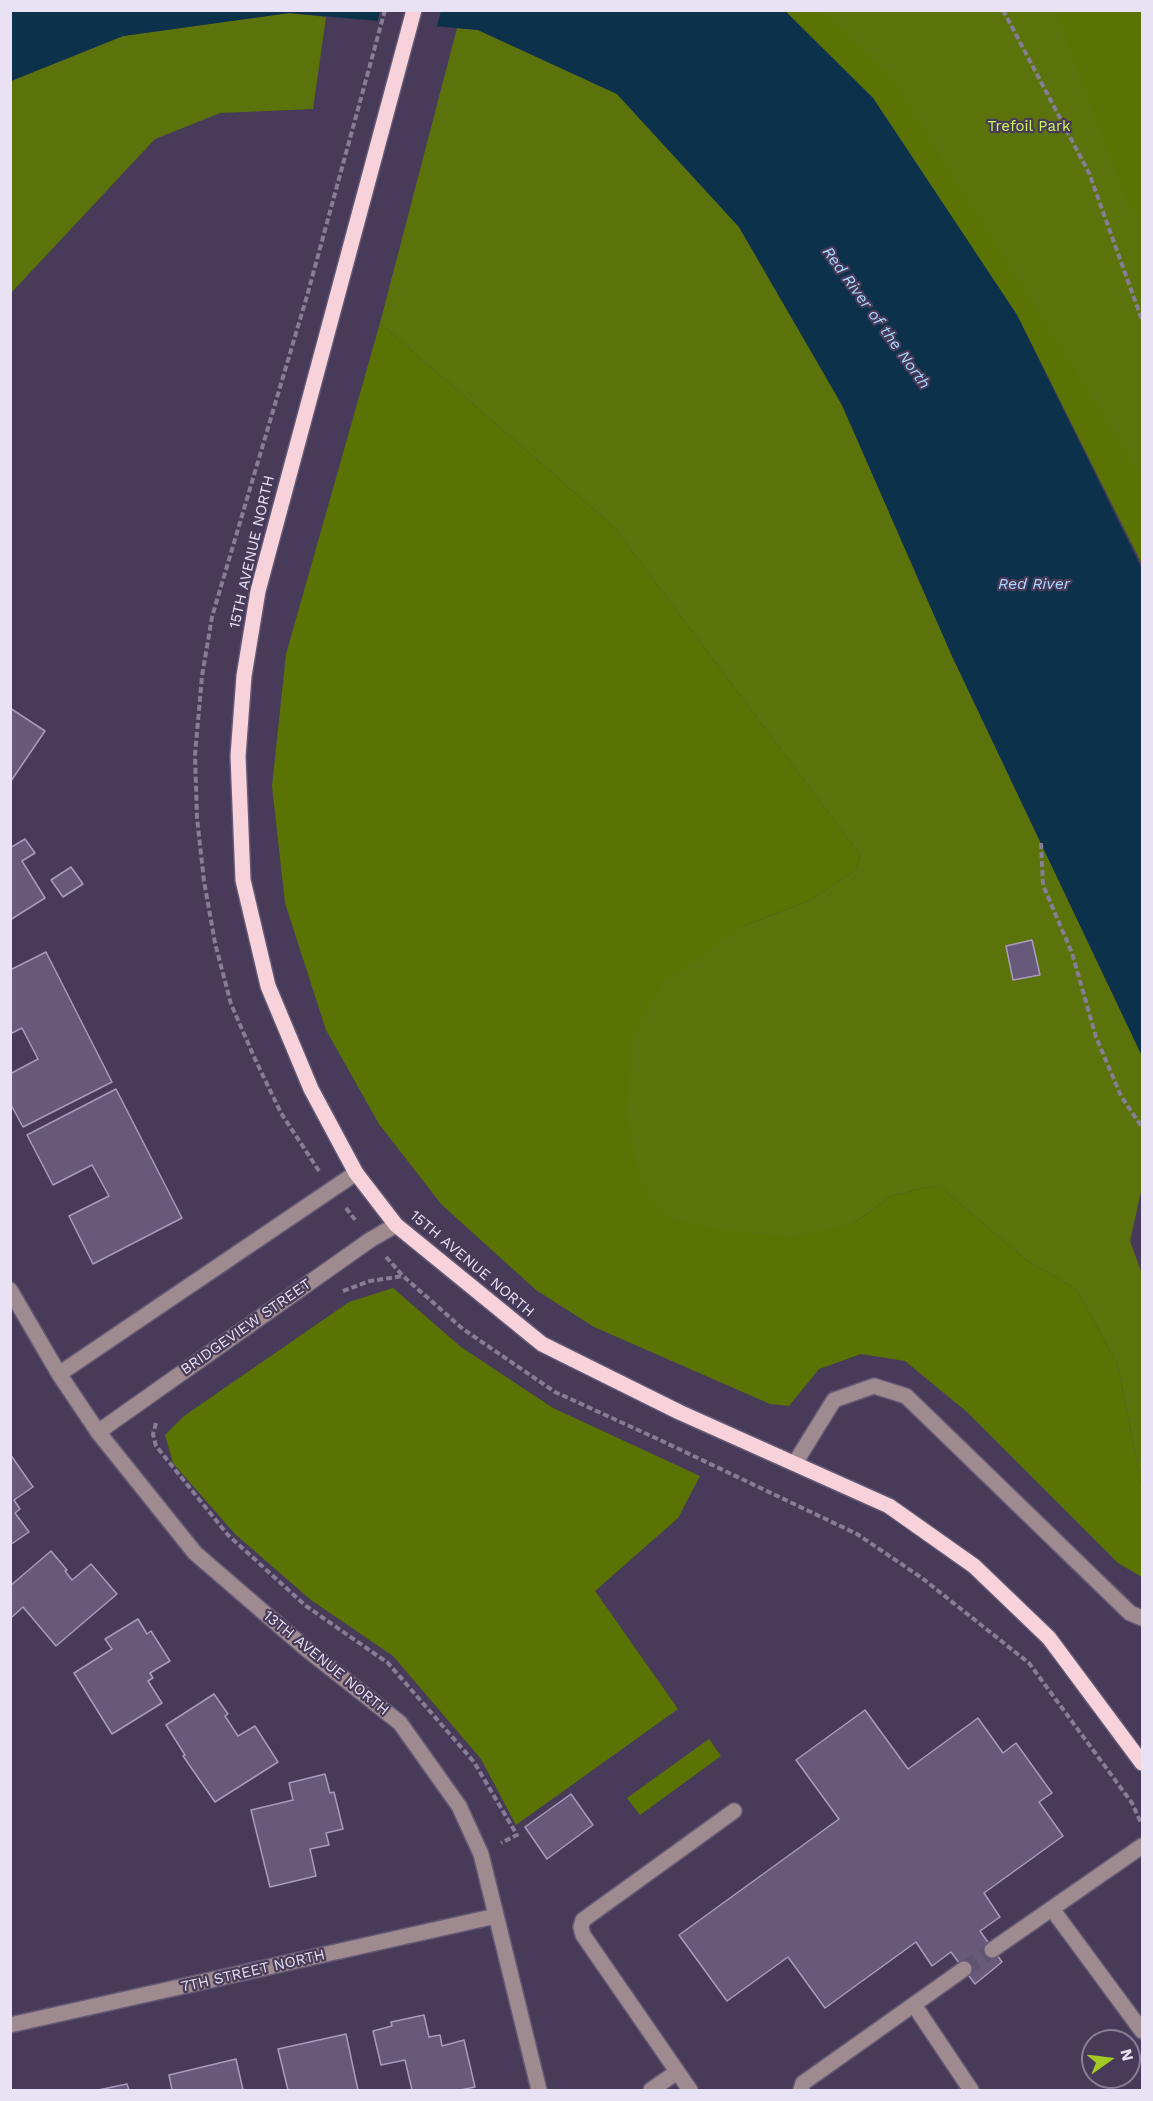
<!DOCTYPE html>
<style>
body{margin:0}
#map{position:relative;width:1153px;height:2101px;overflow:hidden;background:#473b59;font-family:"Work Sans",sans-serif}
canvas{display:block}
.frame{position:absolute;inset:0;border:12px solid #e9e2f5;pointer-events:none}
.north{position:absolute;left:1081px;top:2029px;width:60px;height:60px;box-sizing:border-box;background:#473b59;border:2px solid #887e97;border-radius:50%;rotate:76deg;font-size:16px;font-weight:700;line-height:24px;text-align:center;color:#e9e2f5}
.north::after{content:'';display:block;margin:auto;width:21px;height:27px;background:#a3c926;clip-path:polygon(50% 0,100% 100%,50% 72%,0 100%)}
</style>
<div id="map">
<canvas width="1153" height="2101"></canvas>
<div class="frame"></div>
<div class="north">N</div>
</div>
<script>
const context = document.querySelector('canvas').getContext('2d');
context.lineJoin = 'round';
function fill(path, color) { context.fillStyle = color; context.fill(path, 'evenodd'); }
function trace(path, color, width, dash) { context.strokeStyle = color; context.lineWidth = width; context.lineCap = dash ? 'butt' : 'round'; context.setLineDash(dash || []); context.stroke(path); }
function drawText(font, color, halo, rows, align = 'center') {
  context.font = font + ' "Work Sans",sans-serif'; context.lineWidth = 4.5; context.setLineDash([]); context.textBaseline = 'middle'; context.strokeStyle = halo; context.fillStyle = color; for (const [text, x, y, turn = 0] of rows) {
    context.save(); context.translate(x, y); context.rotate((+turn || 0) * Math.PI / 180); context.textAlign = isNaN(turn) ? turn : align; if (halo) context.strokeText(text, 0, 0); context.fillText(text, 0, 0); context.restore();
  }
}
const green = new Path2D(`
 M785,11H1142V564L1017,315L873,98Z
 M380,323L613,526L860,855L856,870L811,900L741,927L853,1224L891,1196L938,1185L1025,1259L1077,1290L1117,1363L1142,1488V1577L1118,1563L967,1412L905,1361L861,1354L819,1369L789,1406L770,1404L594,1327L536,1290L441,1204L379,1124L326,1030L285,903L272,786L286,654Z
 M393,1288L461,1347L553,1408L700,1476L678,1518L595,1591L678,1709L516,1825L481,1759L393,1656L311,1600L235,1534L173,1463L165,1435L184,1416L349,1302Z
 M709,1739L721,1756L640,1815L627,1798Z`);
const forest = new Path2D(`
 M825,11H1055L1130,209L1142,220V477L888,73Z
 M289,13L326,17L313,109L220,113L155,139L11,293V81L123,36Z
 M457,28L478,30L617,94L739,227L842,405L952,656L1142,1056V1187L1130,1241L1142,1274V1488L1117,1363L1077,1290L1025,1259L938,1185L891,1196L853,1224L791,1237L726,1231L666,1218L640,1180L626,1116L632,1037L663,983L741,927L811,900L856,870L860,855L613,526L380,323Z`);
const water = new Path2D(`
 M11,11H785L873,98L1017,315L1142,569V1056L952,656L842,405L739,227L617,94L478,30L289,13L123,36L11,81Z`);
const pier = new Path2D(`
 M380,11H441L436,29L377,24Z`);
const building = new Path2D(`
 M10,708L45,731L11,781L10,780Z
 M25,839L35,853L22,861L45,898L10,920V848Z
 M71,867L83,884L63,897L51,880Z
 M1032,940L1040,975L1013,980L1006,946Z
 M46,952L112,1082L23,1127L10,1103V1074L38,1059L22,1028L10,1034V970Z
 M116,1089L182,1218L93,1264L69,1216L109,1196L92,1165L53,1185L27,1135Z
 M10,1454L33,1487L14,1500L20,1509L15,1513L29,1532L10,1545Z
 M51,1551L67,1570L65,1571L72,1580L91,1564L117,1594L56,1646L23,1607L12,1617L10,1615V1586Z
 M138,1619L147,1634L151,1631L170,1661L150,1673L153,1678L148,1681L162,1703L112,1734L74,1673L112,1649L105,1639Z
 M214,1694L228,1714L225,1716L238,1736L255,1726L278,1762L215,1802L183,1756L185,1755L166,1725Z
 M865,1710L908,1769L978,1718L1003,1753L1016,1743L1052,1793L1039,1802L1063,1836L984,1893L1000,1917L980,1931L1002,1962L975,1984L951,1952L932,1966L916,1942L825,2008L788,1957L727,2001L679,1935L839,1819L796,1760Z
 M325,1774L330,1793L334,1792L343,1829L326,1833L329,1845L310,1849L316,1876L270,1887L251,1810L293,1800L289,1783Z
 M571,1794L593,1825L547,1859L525,1827Z
 M424,2015L429,2037L440,2035L442,2046L464,2040L475,2087L460,2090H412L405,2060L381,2065L373,2031L392,2026L391,2022Z
 M346,2034L358,2090H288L278,2049Z
 M236,2059L243,2090H172L169,2075Z
 M127,2084L129,2090H98Z`);
const minorTunnel = new Path2D(`
 M964,1969L992,1950`);
const path = new Path2D(`
 M1003,10L1089,173L1142,320
 M1041,843L1043,885L1072,953L1096,1037L1121,1096L1142,1127
 M319,1171L281,1113L255,1059L231,1004L215,943L204,881L197,818L195,755L202,676L212,617L307,296L385,10
 M346,1208L356,1221
 M386,1257L403,1276L463,1329L555,1392L660,1440L857,1534L922,1578L1029,1663L1132,1803L1141,1823
 M343,1291L370,1281L403,1276
 M156,1423L153,1434L156,1446L228,1535L306,1606L388,1663L474,1762L517,1835L501,1843`);
const minor = new Path2D(`
 M10,1290L59,1374L98,1432L195,1553L304,1647L400,1723L459,1806L481,1854L539,2090
 M59,1374L356,1173
 M98,1432L370,1240L396,1225
 M795,1463L834,1400L874,1386L906,1396L1130,1613L1142,1618
 M1052,1909L1142,2031
 M992,1950L1142,1846
 M914,2005L971,2090
 M10,2025L496,1916
 M651,2090L677,2072
 M690,2090L583,1935L581,1927L583,1920L734,1811
 M801,2090L803,2083L964,1969`);
const major = new Path2D(`
 M414,10L258,591L244,676L238,756L243,880L268,986L311,1089L356,1173L396,1225L542,1344L679,1412L889,1506L974,1566L1049,1638L1142,1763`);
const parkNames = [
 ["Trefoil Park",1029,127]
];
const streetNames = [
 ["15TH AVENUE NORTH",252,552,-77],
 ["15TH AVENUE NORTH",472,1264,40],
 ["BRIDGEVIEW STREET",246,1327,-35],
 ["13TH AVENUE NORTH",326,1663,39],
 ["7TH STREET NORTH",253,1971,-13]
];
const waterNames = [
 ["Red River of the North",876,318,54],
 ["Red River",1034,584]
];
fill(green, '#5b7303');
fill(forest, '#5c730b');
fill(water, '#0c314a');
fill(pier, '#473b59');
fill(building, '#665979');
trace(building, '#a89bbe', 1.5);
trace(minorTunnel, '#5f5470', 15, [15, 8]);
trace(minor, '#645975', 18);
trace(major, '#645975', 18);
trace(path, '#877d97', 4, [6, 3]);
trace(minor, '#9e8a8f', 15);
trace(major, '#f8d2da', 15);
drawText('15px', '#cef65d', '#473b59', parkNames);
drawText('15px', '#e9e2f5', '#473b59', streetNames);
drawText('italic 16px', '#a8d9ff', '#473b59', waterNames);
</script>
